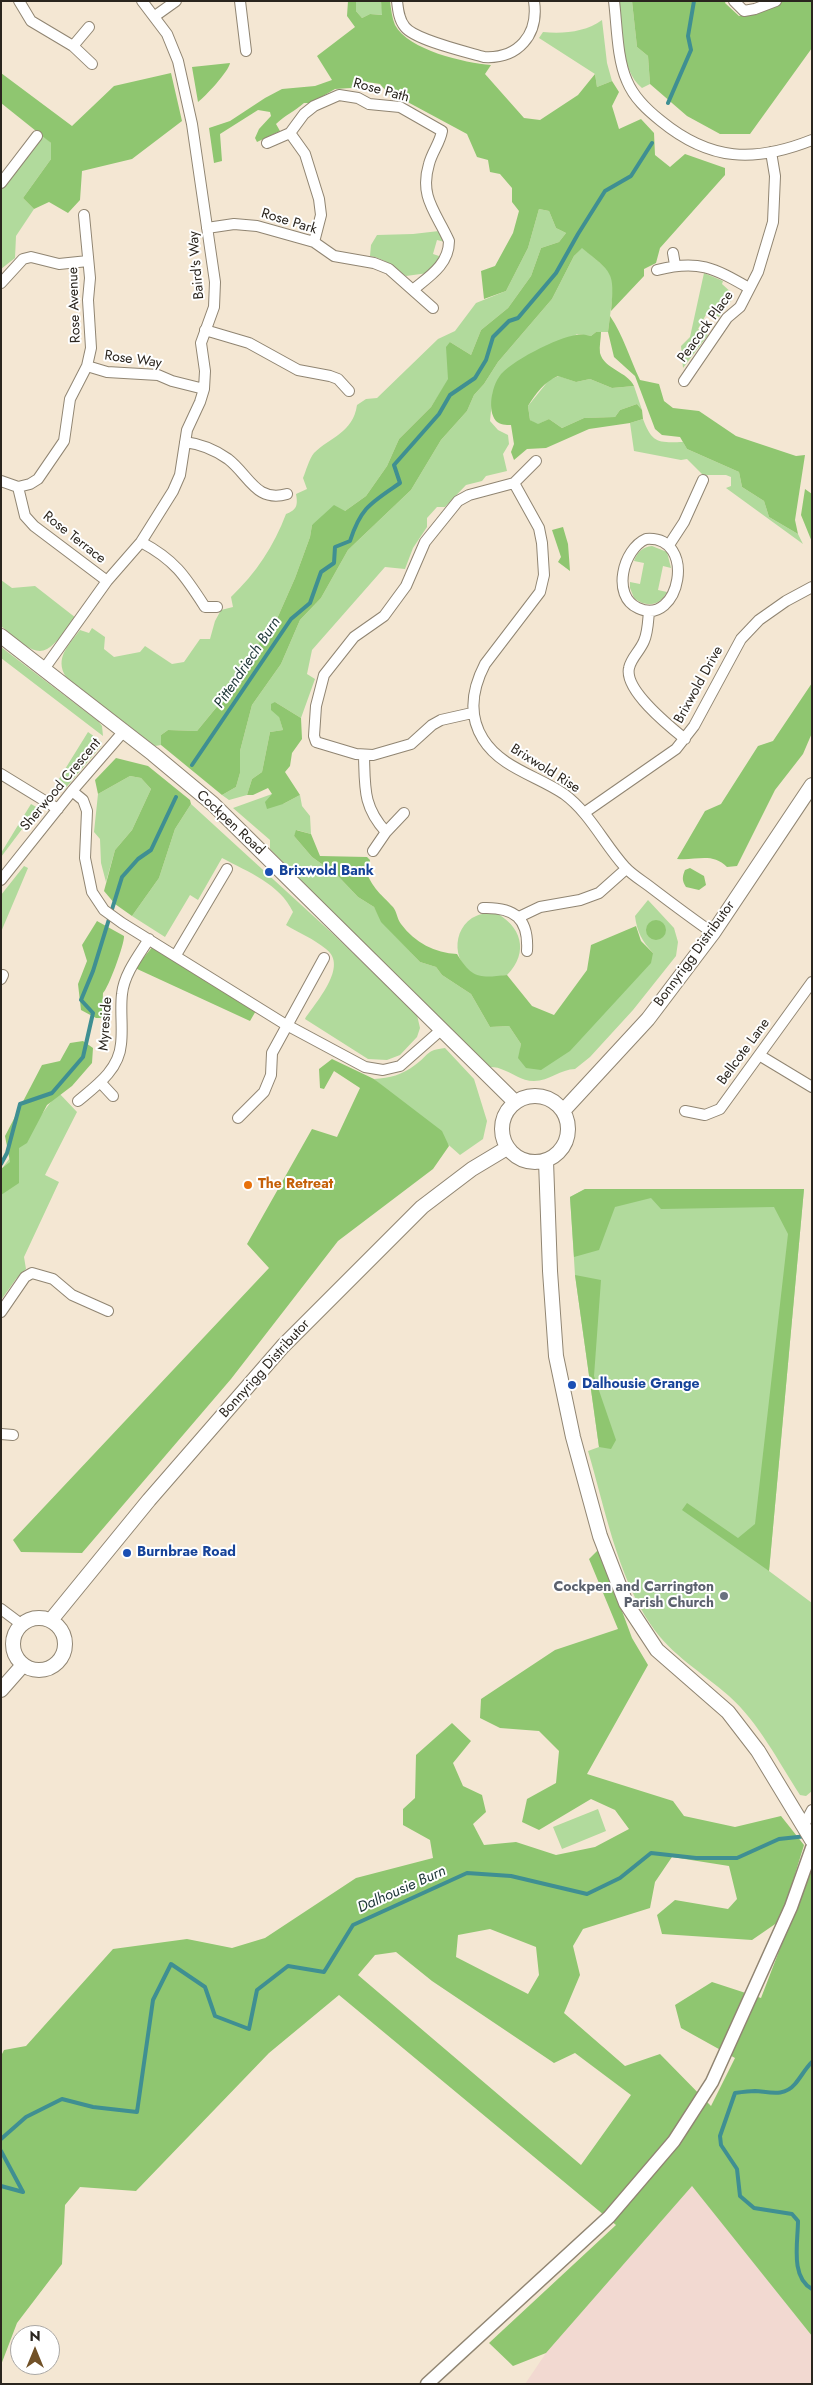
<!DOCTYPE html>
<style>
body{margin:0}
#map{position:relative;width:813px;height:2385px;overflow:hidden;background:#f4e7d3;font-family:Jost,sans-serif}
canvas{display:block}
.frame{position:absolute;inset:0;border:2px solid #2a251e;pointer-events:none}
.north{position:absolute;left:10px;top:2325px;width:50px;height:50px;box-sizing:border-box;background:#fff;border:1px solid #aaa8a5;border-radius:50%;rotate:0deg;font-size:14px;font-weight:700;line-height:20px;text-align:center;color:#2a251e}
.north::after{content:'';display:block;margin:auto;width:18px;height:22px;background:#715127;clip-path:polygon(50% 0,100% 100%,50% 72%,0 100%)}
</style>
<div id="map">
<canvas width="813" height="2385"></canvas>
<div class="frame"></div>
<div class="north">N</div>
</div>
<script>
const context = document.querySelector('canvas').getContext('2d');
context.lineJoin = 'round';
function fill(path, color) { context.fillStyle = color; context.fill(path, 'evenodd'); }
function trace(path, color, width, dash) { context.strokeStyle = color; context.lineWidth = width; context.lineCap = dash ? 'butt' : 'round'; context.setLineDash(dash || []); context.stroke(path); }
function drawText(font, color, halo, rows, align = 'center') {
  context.font = font + ' Jost,sans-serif'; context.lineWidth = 4; context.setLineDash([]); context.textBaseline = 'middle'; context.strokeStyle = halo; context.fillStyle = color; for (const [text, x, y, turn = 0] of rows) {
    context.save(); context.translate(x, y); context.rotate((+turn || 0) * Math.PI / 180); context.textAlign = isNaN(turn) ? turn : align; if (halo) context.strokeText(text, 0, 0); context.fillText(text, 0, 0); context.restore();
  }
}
const industrial = new Path2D(`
 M692,2185L812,2336V2384H525L546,2353Z`);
const green = new Path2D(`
 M356,1H381L383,15L370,14L362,18L356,11Z
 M619,1H632L637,47L648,56L650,84L642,88C620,70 622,28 619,1Z
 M602,20L607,63L612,81L597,87L595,74L539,38L543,32C563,34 586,32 602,20Z
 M42,134L51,143V159L23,198L34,209L16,236L15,258L1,269V190Z
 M539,209L549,211L556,228L566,233L559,242L541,248L531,276L508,308L481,330L471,355L450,342L449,379L431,407L399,439L387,466L366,496L345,511L312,525L310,537L295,578L276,621L255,648L239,688L229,692L197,731L168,730L161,735V745L155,746L66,677C54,658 69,645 80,630L89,633L92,628L105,637L104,649L114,657L140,652L145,646L172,664L184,662L200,639H210L215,621L221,610L233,607L231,597C256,573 274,546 286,514C297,510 298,505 296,494L307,489L303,478C306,471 309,459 314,453C330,437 353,433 357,405L366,399L377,398L438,339L455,331L476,303L506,291L528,248Z
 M439,231L445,242L437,240L433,254L442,257L428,273L406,276C394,267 386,259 370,256L371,245L377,235L413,234Z
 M582,247L609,271L614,284L608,332H596L591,336L577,334L493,391L490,421L498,430L508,435L509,444L503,454L507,471L486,476L482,481L466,485L445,507H437L427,518V527L413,548L405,569L385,567L312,650L307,674L315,679L301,718L275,702L283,730L270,732L262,772L252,779L247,795L229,800L222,795L236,787L240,773V751L252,705L281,664L300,620L321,598L348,550L411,490L441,440L467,411L474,395L484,384L498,362L552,299L574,256Z
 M704,273L723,281L722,284L733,294V298L719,317L708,311L698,329L708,335L683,368L681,346L690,337Z
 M559,376L576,382L590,379L612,388L634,386L642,410L637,404L620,410L615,417L584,418L562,428L549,419L537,425L530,420L528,406L549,380Z
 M643,419C652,443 658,443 683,442L687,449L739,472L742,487L764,501L769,517L798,534L803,544L726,488L731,486V477L726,475H703L687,459L681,460L634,451L630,423Z
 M652,546L667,552L671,568L663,566L658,590L667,592C660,606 646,608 634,598L630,588V582L640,584L644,563L634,561C637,552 643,547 652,546Z
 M1,580L12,588L35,586L76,618C42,660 43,661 1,626Z
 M1,647L98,721L102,726L103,736L1,658Z
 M88,732L102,742L101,746L64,790L49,795Z
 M130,776L141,778L151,789L132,830L115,850L106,882L101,863L100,839L94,832L98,794Z
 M272,794L283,804L300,795L302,806L310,816L311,834L297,830L294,836L312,857L337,875L358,897L374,907L382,922L420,962L436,967L442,975L471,994L490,1027L509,1026L521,1044L519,1058L653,953C642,941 637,932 635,916L648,900L674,928L678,942L676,956L633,1010L590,1057L575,1069C561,1069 549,1081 534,1081C521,1081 513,1073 501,1069C497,1067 491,1067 486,1067L270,849V840L233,808Z
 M31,804L38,808L1,857V853Z
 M191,804L333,934L417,1015L420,1028L417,1037L400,1055L387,1060L368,1059L305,1019C316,1002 349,966 326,949C314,939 299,933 286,925L293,912C280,884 248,872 222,858L198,900L190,895L165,937L132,916L159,878L175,829Z
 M24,866L28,868L1,932V895Z
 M494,912C521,925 530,952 507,975C500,976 492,979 484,978C455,974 448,934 472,918C479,914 486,913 494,912Z
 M445,1048L474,1079L487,1121L483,1139L460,1155L374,1079C390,1078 402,1075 415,1065C429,1055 426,1050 445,1048Z
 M58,1092L77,1112L45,1175L59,1182L24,1257L26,1269L16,1279L1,1300V1170Z
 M585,1189H804L769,1571L812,1603V1791L806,1796L800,1795C778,1761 759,1723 729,1696C703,1673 671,1655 651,1625C617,1575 605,1508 588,1451L599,1447L575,1275L570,1197Z
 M598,1809L606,1831L562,1849L553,1827Z`);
const forest = new Path2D(`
 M348,1H356V11L362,18L370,14L382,15L381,1H390C391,9 392,18 395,25C408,50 465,63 491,65L485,74L524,118L540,120L578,95L595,74L597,87L612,81L619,92L612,106L619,129L641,119L654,133L655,155L670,167L685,154L725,168V175L660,248L656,263L644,269V276L611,311C615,271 612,273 582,248L574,256L552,299L498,362L484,384L474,395L467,411L441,440L411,490L348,550L321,598L300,620L281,664L252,705L240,751V773L236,787L222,795L161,745V735L168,730L197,731L229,692L239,688L255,648L276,621L295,578L310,537L312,525L334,505L345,511L366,496L387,466L399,439L431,407L448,379L446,347L450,342L471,355L481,330L508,308L531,276L541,248L559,242L566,233L556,228L549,211L539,209L528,248L506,291L484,299L481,271L495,266L513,233L519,211L512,202V188L500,174L490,172L488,160L477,157L467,134L402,99L392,98L380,84L367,82L351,88L335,89L311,103H304C294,112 285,115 276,124L280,131L257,142L255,138L259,129L271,116L270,112L258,110L220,134L222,161L214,163L209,128L230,121L265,98L282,89L315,86L332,80L317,56L355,27L347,16Z
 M632,1H726L725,3L739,16L783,1H812V48L750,134H720L687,116L650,84L648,56L637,47Z
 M230,63C229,71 205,97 198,102L192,67Z
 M1,73L72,126L114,86L171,73L182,121L132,159L82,171L80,200L68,213L49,202L34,209L23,198L51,159V143L1,103Z
 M610,316C623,335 630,359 640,380L659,384L664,401L673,408L699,411L736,436L796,456L805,455L795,520L798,534L769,517L764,501L742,487L739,472L687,449L680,437L662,435L655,429L635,376L614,357L608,332Z
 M596,332H601C601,339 599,346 600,353C604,369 628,372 634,386L612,388L590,379L576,382L558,376C544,382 536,393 528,406L530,420L538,424L549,419L562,428L584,418L615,417L620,410L637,404L642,410L643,419L630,423L589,429L546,448L527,449L514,460L511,452L514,444L511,425C506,425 500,425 496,421C487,410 492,387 499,377C508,362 559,337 576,335C581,334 587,335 591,336Z
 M805,489L812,494V542L801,515Z
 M563,527L568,544L570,571L558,562L561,557L552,530Z
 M812,683V733L803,754L775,790L737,866L727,867C712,852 696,861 677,859L705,811L721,804L758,746L773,741Z
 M275,702L301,718L302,739L292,753L290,766L285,772L300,795L283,804L267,809L265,802L272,794L268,788L253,795H247L252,779L262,772L270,732L283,730L279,717L271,710V704Z
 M116,758L148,766L190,800L191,804L175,829L159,878L132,916L115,904L104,891L115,850L132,830L151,789L141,778L130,776L98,794L95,780Z
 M296,830L311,834L320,856L367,857L370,860L367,874C375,891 381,894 393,907C397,912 397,919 401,924C415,943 435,953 457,954C472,979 480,978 507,975L532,1006L554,1015L587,970L591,945L636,926L641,941L653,953L651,963L570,1051L541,1070L526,1068L518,1058L521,1044L509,1026L490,1027L471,994L442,975L436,967L420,962L381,922L374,907L358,897L337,875L312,857L294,836Z
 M690,868L704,876L706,885L699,890L686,887C682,881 682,877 685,870Z
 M646 930a10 10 0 1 1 20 0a10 10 0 1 1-20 0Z
 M97,921L124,936C125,943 108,989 103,993L102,1018H96L81,1010L78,984L87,961L82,945Z
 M154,945L257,1009L250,1021L135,968Z
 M83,1041L93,1048L92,1063L72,1086L47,1105L27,1143L19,1148V1183L1,1195V1169L10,1162L5,1136L42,1065L60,1061L70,1043Z
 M332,1059L374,1079L442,1131L449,1146L433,1169L338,1241L231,1379L82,1553L21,1552L13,1540L269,1268L247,1244L312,1129L337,1137L360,1088L334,1071L324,1089L320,1088L319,1069Z
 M585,1189H804L769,1571L682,1510L687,1503L738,1538L755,1524L788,1234L774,1207L661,1209L651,1198L615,1207L599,1250L574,1257L570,1197Z
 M575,1275L601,1280L594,1376L616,1440L611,1449L599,1447Z
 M599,1549L632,1638L648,1665L587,1774L673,1801L684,1816L735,1827L781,1816L804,1845L781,1920L752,1940L662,1934L657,1915L675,1900L728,1909L737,1899L729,1866L672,1857L655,1882L650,1908L583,1929L573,1946L580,1975L564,2013L625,2066L660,2054L711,2106L735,2058L681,2028L675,2005L712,1982L761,1998L809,1873H812V2336L692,2186L546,2353L513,2366L489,2343L616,2225L339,1995L269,2053L136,2191L80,2187L65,2205L62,2264L17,2323L1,2365V2056L4,2050L26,2046L113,1949L187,1939L232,1948L265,1938L356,1878L433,1858L430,1840L403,1825V1809L415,1798L416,1755L452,1723L471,1741L453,1763L463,1786L482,1795L486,1812L473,1824L484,1845L516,1842L556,1855L595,1847L629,1829L615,1810L591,1799L539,1830L522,1822L527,1799L556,1783L559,1751L539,1731L500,1728L480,1718L481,1699L555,1650L618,1629L589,1559ZM490,1929L536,1947L539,1975L528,1994L456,1957L458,1935ZM396,1952L432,1981L554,2063L575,2053L631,2095L581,2165L358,1975L375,1955Z`);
const stream = new Path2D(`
 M668,103L691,50L688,36L694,1
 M192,765L291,619L310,603L321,572L334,563L335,547L350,541C361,507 371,503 400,483L394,465L439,414L450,395L475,378L486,360L493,337L509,321L518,318L556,273L578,234L605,191L631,176L652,143
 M1,1164L7,1153L20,1104L52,1093L83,1057L93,1013L81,1000L93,971L122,877L138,859L151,850L176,797
 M812,2062C805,2069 801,2077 795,2084C784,2097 770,2092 755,2091C749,2091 742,2092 735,2093L720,2136L721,2145L737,2169L740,2196L754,2208L792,2214L798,2221C798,2242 790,2277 812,2289
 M1,2139L26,2117L62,2099L93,2107L137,2112L153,2000L171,1964L205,1987L215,2016L249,2029L257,1990L288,1966L324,1972L353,1925L467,1873L511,1876L587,1894L620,1878L651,1853L696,1858H737L779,1839L807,1836
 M1,2151L23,2192L1,2186`);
const minor = new Path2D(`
 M19,1L31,21L73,46L92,64
 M240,1L246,51
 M397,1C398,10 399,20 405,27C415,40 467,52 484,57C518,59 539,35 534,1
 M614,1C617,25 617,59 627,81C634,98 647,110 661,121C710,161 754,163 812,140
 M734,1L744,11L755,9L776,1
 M155,16L176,1
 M73,46L89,27
 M267,143L290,133
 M1,183L37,136
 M207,228L234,224L257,226L314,242L334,256L374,263L389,269L433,308
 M314,242L321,215L319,199L305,154L290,133L304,114L314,106L339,95L358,98L369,104L400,107L442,131C440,143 432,152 429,164C419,197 436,212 449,241C449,264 430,276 414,289
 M673,253L675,265
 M657,270C698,259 714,268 749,288
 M1,283L23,259L31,257L59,264L88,261
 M205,330L249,343L298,370L330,376L338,379L349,391
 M87,366L107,372L158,375L172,381L204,389
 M684,381L727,318L740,307L758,272L773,222L775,176L771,152
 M185,442C201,444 214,449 228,459C249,475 256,503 287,494
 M1,481L18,487L30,484L38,479L64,441L70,399L87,366L91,348L88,300L90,278L84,215
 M514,483L539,528L542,543L544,575L540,592L485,664C472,689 468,715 483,739C501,768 538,776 564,794C590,813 604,844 625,867C631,874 641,880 649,886C670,902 691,918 713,933
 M18,487L25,516L34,526L107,581
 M646,539C698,535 680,628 638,608C611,596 623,549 646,539Z
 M141,542C175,560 185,576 205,607H217
 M669,545L684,522L703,480
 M649,611C648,621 648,632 644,641C640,651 631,658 629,668C624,690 669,726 685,739
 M44,669L107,581L141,542L173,491L180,475L187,430L200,402L204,389L205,371L201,343L214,307L215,282L192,124L178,61L167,34L142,1
 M472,713L441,720L432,725L411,744L373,755L356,754L316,742L314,736L316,706L324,675L354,637L384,616L406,586L425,542L458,501L469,495L514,483L536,461
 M364,756C365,788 363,807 386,832
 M1,774L58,809
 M72,791L83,800L87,811L85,858L92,892L104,910L122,923L283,1023L365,1067L383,1070L400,1066L441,1030
 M584,813L676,749L694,726L741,639L759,620L786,601L812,587
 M373,851L386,832L404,813
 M1,880L72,791L124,731
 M483,908C514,907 529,918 527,951
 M519,917L540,907L580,900L599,893L626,869
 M176,955L227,869
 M1,979L3,975
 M759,1055L812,1087
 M100,1082L113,1096
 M78,1101C96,1086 119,1070 121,1044C123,1028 120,1010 122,994C124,974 139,955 149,939
 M685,1111L705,1115L720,1109L812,982
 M238,1118L264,1092L271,1075L272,1053L324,958
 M1,1312L25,1277L32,1273L53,1279L72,1295L108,1311
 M1,1434L13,1435
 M1,1609L21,1624
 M804,1825L812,1810`);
const tertiary = new Path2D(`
 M427,2384L609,2217L674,2141L712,2082L791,1907L812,1848`);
const secondary = new Path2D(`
 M1,636L153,754L213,804L515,1102
 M502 1129a33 33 0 1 1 66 0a33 33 0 1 1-66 0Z
 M563,1111L648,1019L713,933L812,785
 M546,1161L550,1271L556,1356L573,1437L600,1536L626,1603L657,1650L728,1712L758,1751L812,1840
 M13 1644a26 26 0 1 1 52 0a26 26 0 1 1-52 0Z
 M51,1620L149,1500L283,1346L422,1207L472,1169L507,1148
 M1,1690L23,1665`);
const markers = [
 [269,872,5,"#1a4fb4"],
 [248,1185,5,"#e8710a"],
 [572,1385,5,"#1a4fb4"],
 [127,1553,5,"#1a4fb4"],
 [724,1596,5,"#6b7280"]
];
const streetNames = [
 ["Rose Path",381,91,15],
 ["Rose Park",289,222,17],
 ["Baird's Way",197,265,-95],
 ["Rose Avenue",75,305,-92],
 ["Peacock Place",706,327,-54],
 ["Rose Way",133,360,8],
 ["Rose Terrace",74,538,38],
 ["Brixwold Drive",699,685,-61],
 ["Brixwold Rise",545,769,32],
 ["Sherwood Crescent",61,785,-50],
 ["Cockpen Road",230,823,43],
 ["Bonnyrigg Distributor",695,954,-54],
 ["Myreside",106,1024,-86],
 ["Bellcote Lane",744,1052,-54],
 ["Bonnyrigg Distributor",265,1369,-48]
];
const transitNames = [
 ["Brixwold Bank",279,872],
 ["Dalhousie Grange",582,1385],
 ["Burnbrae Road",137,1553]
];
const foodNames = [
 ["The Retreat",258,1185]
];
const worshipNames = [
 ["Cockpen and Carrington",714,1588],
 ["Parish Church",714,1604]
];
const waterNames = [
 ["Pittendriech Burn",248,663,-56],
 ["Dalhousie Burn",402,1890,-24]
];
fill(industrial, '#f2d9d1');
fill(green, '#b1da9c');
fill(forest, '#8fc670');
trace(stream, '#3f8f92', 4);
trace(minor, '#908572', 12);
trace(tertiary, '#908572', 15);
trace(secondary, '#908572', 16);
trace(minor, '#fff', 10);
trace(tertiary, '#fff', 12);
trace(secondary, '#fff', 14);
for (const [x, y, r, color] of markers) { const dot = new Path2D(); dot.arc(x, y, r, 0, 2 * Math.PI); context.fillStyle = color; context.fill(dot); trace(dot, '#fff', 2); }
drawText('14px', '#2a251e', '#fff', streetNames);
drawText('bold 14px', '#164399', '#fff', transitNames, 'left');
drawText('bold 14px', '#c56008', '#fff', foodNames, 'left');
drawText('bold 14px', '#5b616d', '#fff', worshipNames, 'right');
drawText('italic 15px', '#1c3637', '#fff', waterNames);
</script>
